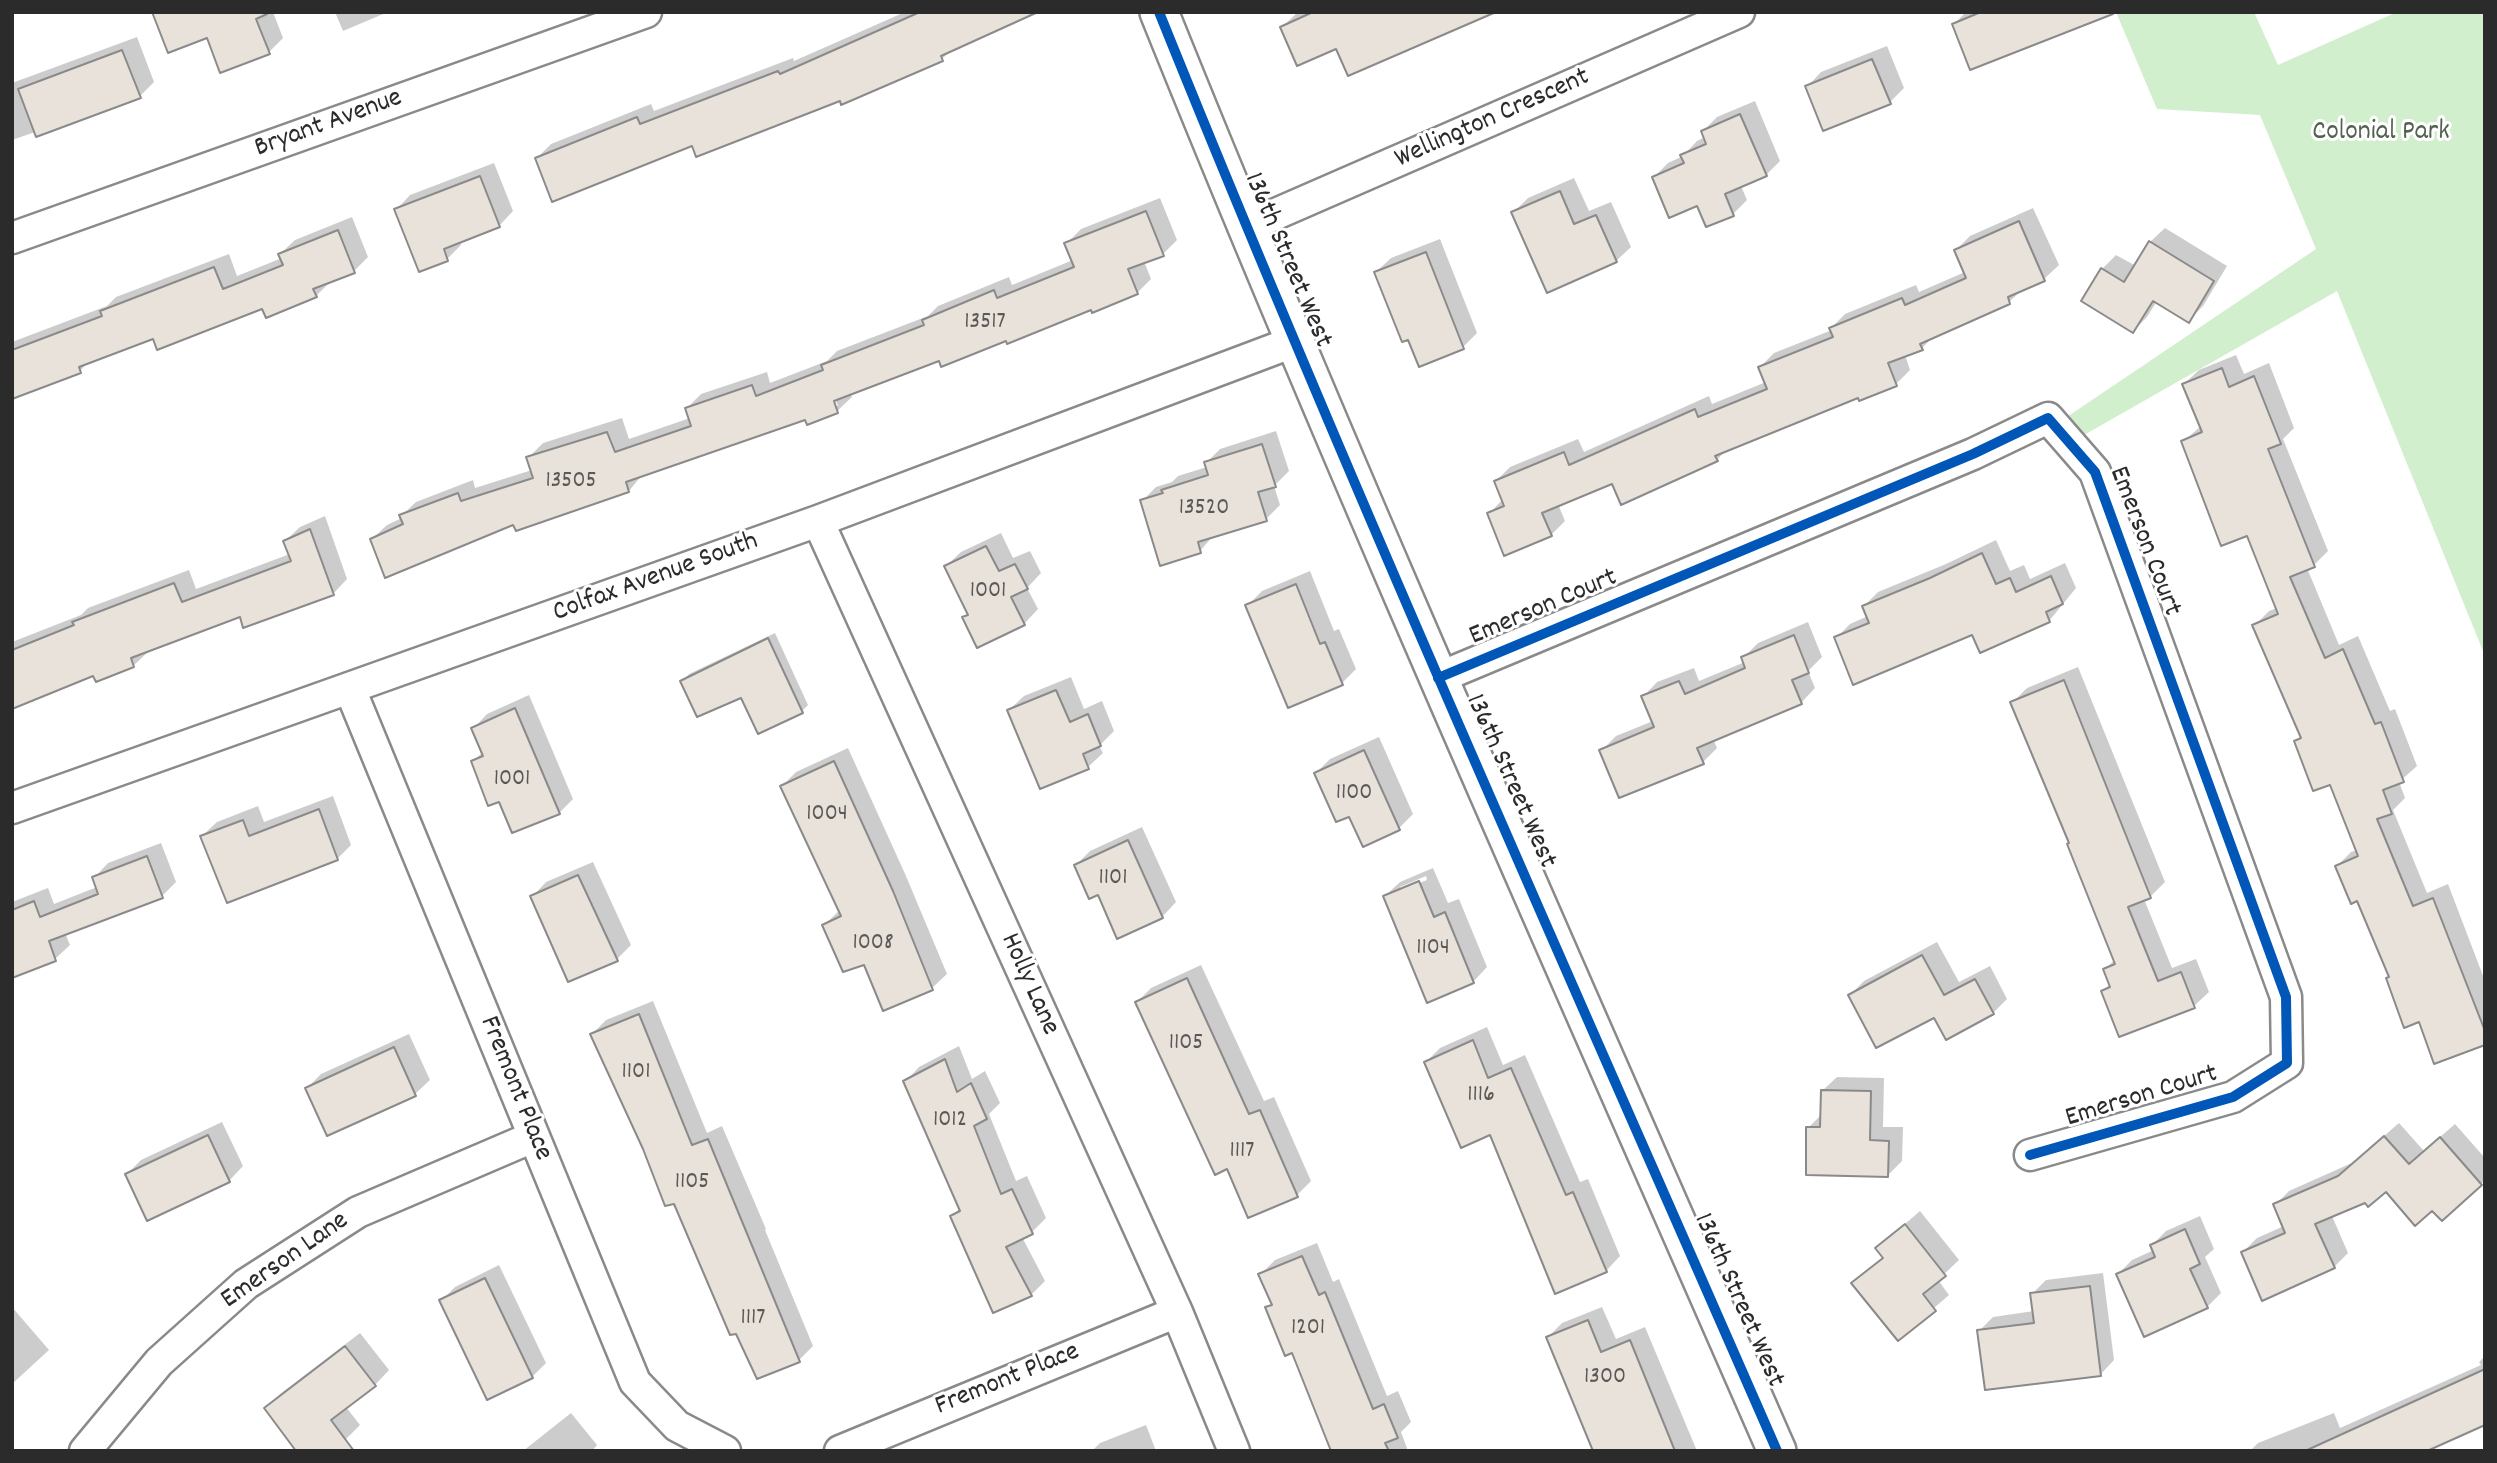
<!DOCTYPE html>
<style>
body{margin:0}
#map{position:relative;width:2497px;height:1463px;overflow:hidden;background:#fff;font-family:Dekko,sans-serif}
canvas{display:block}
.frame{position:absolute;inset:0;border:14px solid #2b2b2b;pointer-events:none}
</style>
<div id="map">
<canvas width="2497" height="1463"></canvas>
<div class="frame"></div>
</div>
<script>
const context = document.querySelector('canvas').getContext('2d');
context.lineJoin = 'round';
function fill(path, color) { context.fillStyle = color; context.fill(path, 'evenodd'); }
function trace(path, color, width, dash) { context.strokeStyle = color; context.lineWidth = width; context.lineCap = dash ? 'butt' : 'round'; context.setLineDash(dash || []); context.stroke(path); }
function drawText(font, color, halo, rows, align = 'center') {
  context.font = font + ' Dekko,sans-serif'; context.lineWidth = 6; context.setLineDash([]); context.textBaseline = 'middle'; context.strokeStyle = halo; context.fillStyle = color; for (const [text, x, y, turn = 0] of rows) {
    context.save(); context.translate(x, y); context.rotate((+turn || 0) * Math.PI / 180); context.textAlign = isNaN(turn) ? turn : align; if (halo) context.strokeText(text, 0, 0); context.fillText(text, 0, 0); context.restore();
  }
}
const green = new Path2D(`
 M2116,12H2254L2278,65L2397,12H2485V656L2337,291L2070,443L2055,425L2316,249L2260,115L2157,109Z`);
const shadow = new Path2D(`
 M154,12H273L283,38L269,52L208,36Z
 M335,12H388L343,31Z
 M905,12H1034L952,49L942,59L841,99L693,144L537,158L551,144L651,104L654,111L793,58L794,61Z
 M1491,12L1337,47L1282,27L1298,12Z
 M1966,12H2090L1954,24Z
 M137,37L154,82L140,96L12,140V83Z
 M1887,46L1904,88L1890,102L1807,87L1821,72Z
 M1755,101L1780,161L1766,175L1741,186L1747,200L1733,214L1698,204L1654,177L1668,163L1683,156L1697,141L1705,137L1703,131L1717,117Z
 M494,163L513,211L499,226L460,241L461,245L447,259L396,210L410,195Z
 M1574,178L1589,211L1611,202L1631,247L1616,261L1513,213L1528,198Z
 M1160,198L1177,240L1163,254L1144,261L1151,279L1137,293L940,359L850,393L852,397L837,411L806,418L642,475L629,491L514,523L372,539L387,525L402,518L401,516L416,502L473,480L475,488L532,470L528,458L543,443L622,418L629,439L690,418L687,408L701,394L767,372L770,383L827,361L837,351L928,316L938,306L1009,277L1012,285L1073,260L1067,243L1081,229ZM833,393L838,406H834Z
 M2033,208L2059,265L2044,279L2023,289L2009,302L1935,335L1922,348L1905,355L1910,370L1896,384L1859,396L1727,449L1717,460L1612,482L1558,504L1565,521L1551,535L1489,514L1503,499L1496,481L1510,467L1578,439L1584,452L1709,396L1712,404L1766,382L1760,367L1774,353L1832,330L1831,328L1845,314L1916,285L1919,292L1965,272L1956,250L1970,236Z
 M352,217L368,257L354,271L330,282L316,296L263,307L154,337L90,360L80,371L12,397V342L107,306L116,297L229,254L237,276L282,258L280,254L295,240Z
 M2165,228L2227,266L2203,306L2189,320L2157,301L2147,317L2133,331L2102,269L2116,255L2136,266L2150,242Z
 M1440,239L1477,333L1463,347L1376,272L1391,258Z
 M2236,355L2244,374L2269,363L2294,428L2283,439L2328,551L2314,565L2307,568L2339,645L2358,636L2390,711L2395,709L2417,766L2399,782L2405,798L2393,810L2427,893L2448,884L2485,981V1043L2420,1020L2390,977L2358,899L2337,866L2351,852L2357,850L2331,782L2296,742L2302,735L2254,626L2269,611L2277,608L2248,533L2184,441L2201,426L2184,384L2199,370Z
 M1276,431L1289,471L1274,486L1280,505L1266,519L1214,535L1200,551L1142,501L1156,487L1172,482L1178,476L1207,467L1206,463L1220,449Z
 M325,516L347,579L333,594L241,615L148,652L133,666L94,674L12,707V642L81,615L88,608L189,570L196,589L290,554L285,541L300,527Z
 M1001,533L1013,558L1030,551L1041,573L1027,588L1038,609L1024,624L965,618L969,614L946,566L961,552Z
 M1996,540L2010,571L2024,565L2030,579L2065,563L2076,588L2049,621L1973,633L1836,638L1850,624L1868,616L1864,606L1878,592L1946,564Z
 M1310,571L1334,631L1339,629L1356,669L1342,683L1248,605L1262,591Z
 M1808,622L1822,657L1808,671L1815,688L1801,703L1713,739L1717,748L1703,762L1601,751L1616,736L1653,721L1643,697L1657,682L1694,668L1699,681L1745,662L1743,658L1758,643Z
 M775,633L808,705L802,711L682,681L689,674Z
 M2078,667L2165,882L2150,897L2144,899L2172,968L2196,959L2209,992L2194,1006L2120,1035L2103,991L2110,984L2105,970L2115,959L2071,843L2012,703L2027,688Z
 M1071,677L1084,709L1102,701L1114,731L1099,746L1103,753L1088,767L1041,786L1009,710L1024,696Z
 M529,695L573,799L559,813L499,799L473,761L483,752L473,729L487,714Z
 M1379,737L1413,814L1399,828L1316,773L1330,759Z
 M848,748L906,876L947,974L932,988L884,1009L865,963L824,925L840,910L782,786L796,772Z
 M333,796L351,845L337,859L202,836L217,822L258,806L264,822Z
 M1142,827L1176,902L1162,917L1099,893L1076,865L1090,851Z
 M161,843L176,882L162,896L65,933L70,945L55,959L12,976V902L48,888L54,904L97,887L94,878L108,863Z
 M593,862L631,945L617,959L532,897L546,882Z
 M1433,868L1448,903L1459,899L1487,967L1473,982L1385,896L1400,882ZM1426,876L1427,880L1400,891V887Z
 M1937,942L1959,982L1990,966L2007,999L1993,1013L1934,1016L1850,995L1864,981Z
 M1201,965L1264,1101L1274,1097L1311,1181L1297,1195L1228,1167L1137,1002L1151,988Z
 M653,1001L707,1133L722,1126L766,1229L765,1230L813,1346L799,1360L675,1201L592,1034L606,1020Z
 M1487,1027L1503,1065L1525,1055L1580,1182L1588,1179L1620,1256L1606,1271L1491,1133L1426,1062L1440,1048Z
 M409,1034L430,1080L415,1094L328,1134L307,1088L321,1074Z
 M959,1046L972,1079L985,1071L1000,1103L989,1114L1016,1181L1027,1176L1046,1218L1032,1232L1022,1237L1045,1281L1031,1295L952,1216L960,1208L905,1082L919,1067Z
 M1837,1077L1884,1078L1883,1127H1903L1902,1161L1888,1175L1808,1128L1822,1114V1091Z
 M222,1122L243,1166L229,1181L127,1174L141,1160Z
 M2399,1123L2424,1151L2455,1124L2485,1158V1180L2442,1218L2433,1208L2386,1189L2365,1201L2332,1216L2348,1253L2334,1267L2243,1252L2257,1238L2284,1226L2275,1205L2289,1191L2354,1162Z
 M1920,1211L1959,1260L1938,1280L1949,1295L1898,1339L1854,1283L1884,1256L1877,1248Z
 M2200,1216L2214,1249L2205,1257L2221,1293L2207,1307L2118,1274L2132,1260L2154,1250L2152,1245L2166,1231Z
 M1317,1243L1333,1282L1339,1279L1387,1396L1398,1391L1411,1422L1401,1432L1408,1451H1333L1292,1351L1267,1308L1272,1303L1261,1274L1275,1260Z
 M499,1265L546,1363L532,1377L441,1301L455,1287Z
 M2103,1273L2114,1360L2100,1375L1979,1331L1993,1317L2034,1311L2032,1294L2046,1280Z
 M12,1307L49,1350L12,1384Z
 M1602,1307L1616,1339L1645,1327L1697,1451H1625L1548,1337L1562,1323Z
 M360,1333L389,1370L375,1385L346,1407L360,1425L345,1440L266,1408L280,1394Z
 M2485,1356V1401L2423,1451H2250L2258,1443L2334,1413L2340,1428L2481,1365L2479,1362Z
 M571,1413L597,1445L592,1451H523Z
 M1146,1425L1156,1451H1092L1100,1443Z`);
const building = new Path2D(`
 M152,12H267V14L256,19L270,54L220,73L207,38L168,53Z
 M920,12H1038L941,56L943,61L841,105L840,101L696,157L692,146L552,202L535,158L637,117L640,124L778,71L780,74Z
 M1313,12H1496L1348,76L1336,49L1297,66L1280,27Z
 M1981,12H2113V14L1970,70L1952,24Z
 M122,50L141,98L36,137L18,89Z
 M1872,59L1891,104L1823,131L1805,86Z
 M1740,114L1767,176L1725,194L1734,216L1706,227L1697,206L1669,218L1652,177L1684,163L1680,155L1706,144L1701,131Z
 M480,176L500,227L444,249L448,261L419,272L394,209Z
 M1560,191L1574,224L1596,215L1617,262L1547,293L1511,212Z
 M1146,211L1164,256L1128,269L1138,294L1092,313L1091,310L1007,344L1006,341L941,367L939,361L834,401L838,413L807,425L805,420L626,482L629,492L516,531L513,525L385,578L370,539L403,524L399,515L458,493L461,501L533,478L526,457L607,432L615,452L691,426L685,408L752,385L756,396L823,370L821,365L924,325L922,320L994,290L997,298L1074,267L1064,243Z
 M2019,221L2045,281L2008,297L2010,304L1920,344L1923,350L1888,363L1897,386L1859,401L1858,398L1715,456L1718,461L1621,505L1612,484L1542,513L1552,536L1504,556L1487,513L1504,506L1494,481L1564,452L1569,465L1695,409L1698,417L1767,389L1758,367L1833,337L1829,328L1902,298L1905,305L1966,278L1954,250Z
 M338,230L355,273L313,289L317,297L266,318L262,309L157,350L153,339L79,367L81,373L12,399V350L102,316L100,311L214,267L223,289L283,265L278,254Z
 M2149,241L2214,281L2189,323L2153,301L2133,333L2081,301L2101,268L2124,282Z
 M1426,252L1464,349L1419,367L1408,340L1402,342L1374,272Z
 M2222,368L2229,387L2254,376L2281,444L2268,449L2315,567L2290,577L2325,658L2343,649L2375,724L2381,722L2404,782L2383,790L2392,814L2377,819L2413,906L2433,898L2485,1031V1045L2434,1064L2419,1022L2404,1028L2386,978L2389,977L2357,901L2351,904L2335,866L2358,856L2330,785L2313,791L2294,741L2301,738L2252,625L2278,614L2247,536L2221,546L2181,441L2202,432L2182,384Z
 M1262,444L1276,487L1258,492L1267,521L1198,542L1201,553L1160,566L1140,500L1163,493L1161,490L1208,475L1204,462Z
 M310,529L334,595L243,628L240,617L131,658L134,667L96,682L93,676L12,709V650L74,625L72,622L174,583L182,602L291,561L283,541Z
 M986,546L999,571L1015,564L1028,589L1011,597L1025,625L977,648L962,617L968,615L944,566Z
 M1982,553L1996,584L2010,578L2016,592L2051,576L2063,604L2046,612L2050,622L1980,653L1972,635L1853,685L1834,637L1869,623L1862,606L1930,578Z
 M1296,584L1320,644L1325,642L1343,685L1288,708L1245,605Z
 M1794,635L1809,673L1792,680L1802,704L1697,748L1704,764L1619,798L1599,750L1654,727L1641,696L1679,681L1685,694L1745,668L1741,657Z
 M768,638L803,713L758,734L741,698L697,717L680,681Z
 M2064,680L2151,898L2128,907L2158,981L2181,972L2195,1008L2119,1037L2101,991L2110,987L2103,969L2115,964L2067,844L2069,843L2010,702Z
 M1056,690L1070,722L1088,714L1101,746L1083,754L1089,769L1040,789L1007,710Z
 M515,708L560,814L512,833L499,802L488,806L471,761L483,756L471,728Z
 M1364,750L1400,830L1363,847L1349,817L1336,822L1314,773Z
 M834,761L893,891L933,990L883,1011L864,965L843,972L822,925L841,916L780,786Z
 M319,809L338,860L227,903L200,836L243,820L249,836Z
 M1128,840L1163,918L1117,939L1098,895L1089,899L1074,865Z
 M147,856L163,898L49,941L56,961L12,978V910L34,901L40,917L98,894L92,877Z
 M578,875L618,961L568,982L530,896Z
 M1419,881L1434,917L1445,912L1474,983L1427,1003L1383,896Z
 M1922,955L1944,995L1975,979L1994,1014L1946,1040L1934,1018L1876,1048L1848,995Z
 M1187,978L1249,1114L1260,1110L1298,1197L1248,1218L1227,1169L1215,1175L1135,1002Z
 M639,1014L692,1145L708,1139L800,1362L757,1379L736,1334L730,1335L674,1204L665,1206L643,1149L590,1034Z
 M1473,1040L1488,1078L1511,1068L1566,1195L1573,1192L1607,1272L1555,1294L1490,1135L1461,1148L1424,1062Z
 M394,1047L416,1096L327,1136L305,1088Z
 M945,1059L957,1092L971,1083L987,1119L974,1126L1001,1194L1012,1189L1033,1234L1006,1247L1032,1296L993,1313L950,1216L960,1211L903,1081Z
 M1821,1090L1871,1091L1870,1140L1889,1141L1888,1177L1806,1175V1127H1820Z
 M208,1135L230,1182L147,1221L125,1174Z
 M2384,1136L2409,1164L2440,1137L2482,1185L2442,1221L2432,1211L2415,1226L2386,1192L2368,1207L2365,1203L2315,1224L2335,1268L2262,1301L2241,1252L2285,1233L2273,1204L2338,1176Z
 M1905,1224L1946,1276L1923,1294L1936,1311L1898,1341L1851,1283L1883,1258L1875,1248Z
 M2185,1229L2200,1264L2190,1269L2208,1308L2144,1337L2116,1274L2155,1257L2150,1245Z
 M1302,1256L1319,1295L1325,1292L1373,1409L1384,1404L1398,1438L1385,1443L1389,1451H1331L1292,1353L1285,1356L1265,1307L1272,1305L1258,1274Z
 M485,1278L533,1378L487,1400L439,1300Z
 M2090,1286L2101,1376L1985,1390L1977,1330L2034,1323L2030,1293Z
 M1588,1320L1601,1352L1630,1340L1675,1451H1593L1546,1337Z
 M345,1346L376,1386L331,1420L354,1451H296L264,1408Z
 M2485,1369V1425L2427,1451H2305Z`);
const minor = new Path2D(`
 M1246,227L1739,12
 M12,238L646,12
 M818,521L1177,1312L1234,1451
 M1438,678L1973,454L2048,418L2095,472L2286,997L2287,1063L2233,1097L2030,1155
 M350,689L635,1382L677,1426L725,1451
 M12,808L818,521L1296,341
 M85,1451L159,1362L246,1284L358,1212L533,1137
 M840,1451L1177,1312`);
const tertiary = new Path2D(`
 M1159,12C1354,496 1568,973 1777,1451`);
const cycleway = new Path2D(`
 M1159,12C1354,496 1568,973 1777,1451
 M1438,678L1973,454L2048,418L2095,472L2286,997L2287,1063L2233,1097L2030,1155`);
const numberNames = [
 ["13517",985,324],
 ["13505",571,483],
 ["13520",1204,510],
 ["1001",988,593],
 ["1001",512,781],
 ["1100",1354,795],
 ["1004",827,816],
 ["1101",1113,880],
 ["1008",873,945],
 ["1104",1433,950],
 ["1105",1186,1045],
 ["1101",636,1074],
 ["1116",1481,1097],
 ["1012",950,1122],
 ["1117",1242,1153],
 ["1105",692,1184],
 ["1117",753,1320],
 ["1201",1308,1330],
 ["1300",1605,1379]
];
const streetNames = [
 ["Wellington Crescent",1493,120,-24],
 ["Bryant Avenue",329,125,-20],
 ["136th Street West",1286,261,67],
 ["Emerson Court",2143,542,69],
 ["Colfax Avenue South",656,579,-20],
 ["Emerson Court",1544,609,-23],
 ["136th Street West",1509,782,66],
 ["Holly Lane",1028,985,66],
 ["Fremont Place",514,1089,68],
 ["Emerson Court",2142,1098,-17],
 ["Emerson Lane",286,1262,-35],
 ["136th Street West",1737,1301,66],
 ["Fremont Place",1008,1381,-22]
];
const parkNames = [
 ["Colonial Park",2381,134]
];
fill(green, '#d2efcd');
fill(shadow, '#0003');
fill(building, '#e9e2da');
trace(building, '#8a8a8a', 2);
trace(minor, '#8a8a8a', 35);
trace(tertiary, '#8a8a8a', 42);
trace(minor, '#fff', 30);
trace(tertiary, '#fff', 37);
trace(cycleway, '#0057b8', 10);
drawText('24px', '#5a5957', null, numberNames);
drawText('28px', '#2b2b2b', '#fff', streetNames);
drawText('28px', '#52624f', '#fff', parkNames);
</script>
